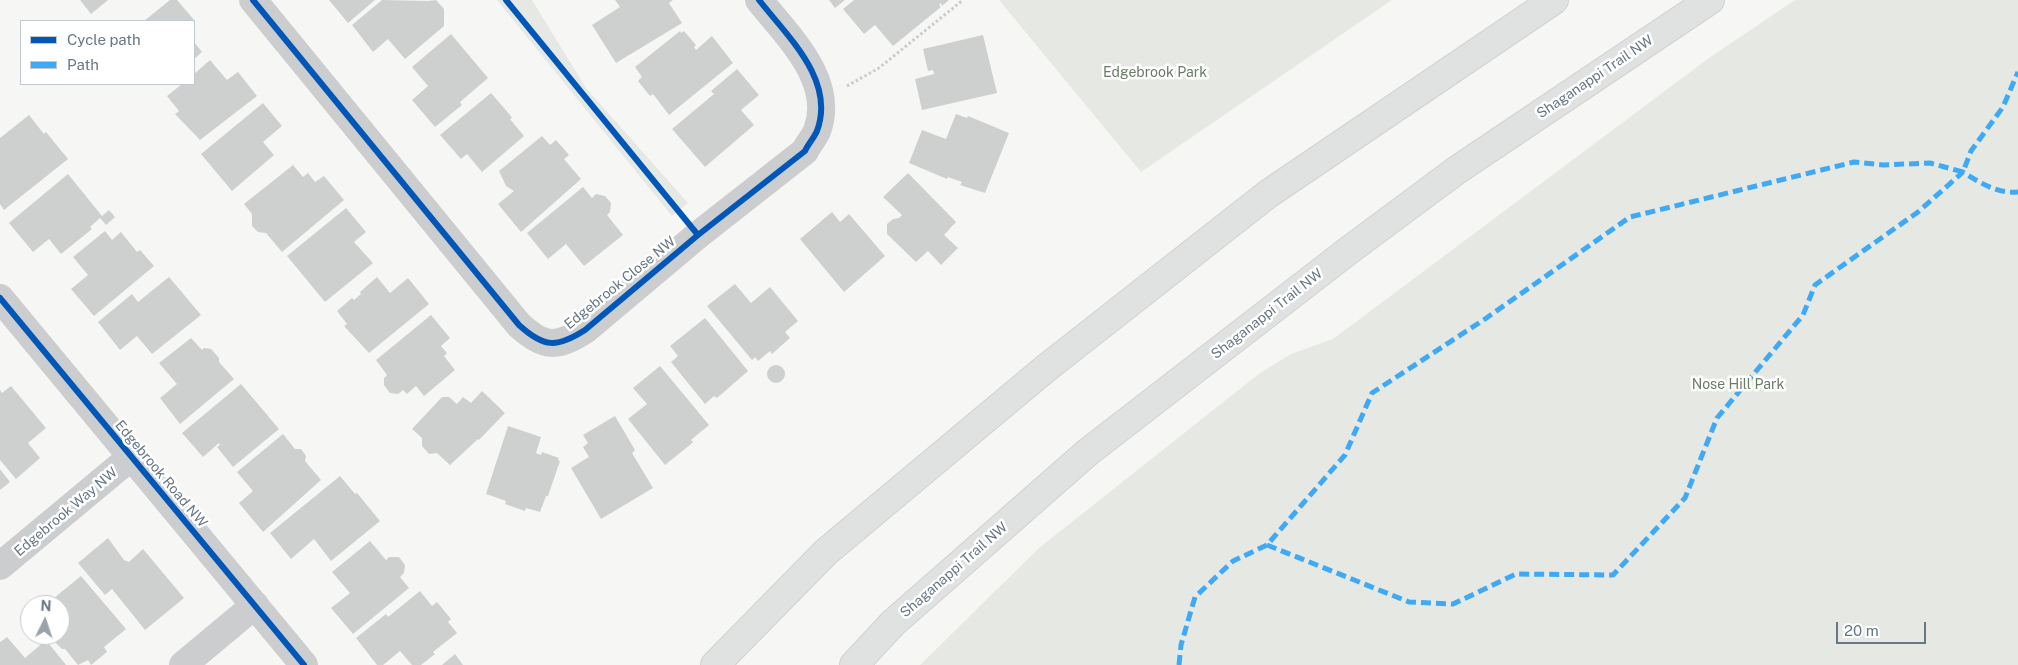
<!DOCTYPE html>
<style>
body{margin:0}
#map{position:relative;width:2018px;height:665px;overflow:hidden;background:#f6f6f5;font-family:"Public Sans",sans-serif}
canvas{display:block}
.legend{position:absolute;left:20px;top:20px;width:175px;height:65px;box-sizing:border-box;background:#fff;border:1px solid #c2c9ce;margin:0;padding:6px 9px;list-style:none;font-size:15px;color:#677784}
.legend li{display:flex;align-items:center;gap:10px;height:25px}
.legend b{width:25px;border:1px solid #c2c9ce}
.north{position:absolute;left:20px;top:595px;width:50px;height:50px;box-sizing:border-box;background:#fff;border:1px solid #c2c9ce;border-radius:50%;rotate:4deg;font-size:14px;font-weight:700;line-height:20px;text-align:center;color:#677784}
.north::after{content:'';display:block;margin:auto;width:18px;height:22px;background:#99a3ac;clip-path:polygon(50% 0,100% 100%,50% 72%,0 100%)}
.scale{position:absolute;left:1836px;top:622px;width:90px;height:22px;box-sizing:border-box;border:2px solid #677784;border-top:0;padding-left:6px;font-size:15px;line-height:18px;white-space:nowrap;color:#677784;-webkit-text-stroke:4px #fff;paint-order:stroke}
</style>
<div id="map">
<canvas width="2018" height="665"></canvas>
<ul class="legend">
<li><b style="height:6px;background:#0057b8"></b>Cycle path</li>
<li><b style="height:6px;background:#3fa9f5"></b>Path</li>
</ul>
<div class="north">N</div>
<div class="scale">20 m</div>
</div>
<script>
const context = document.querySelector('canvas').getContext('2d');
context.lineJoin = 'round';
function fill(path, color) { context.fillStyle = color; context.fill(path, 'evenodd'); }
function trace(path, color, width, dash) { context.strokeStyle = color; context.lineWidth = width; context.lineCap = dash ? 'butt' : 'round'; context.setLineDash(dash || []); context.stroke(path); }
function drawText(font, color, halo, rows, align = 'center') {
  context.font = font + ' "Public Sans",sans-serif'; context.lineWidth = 5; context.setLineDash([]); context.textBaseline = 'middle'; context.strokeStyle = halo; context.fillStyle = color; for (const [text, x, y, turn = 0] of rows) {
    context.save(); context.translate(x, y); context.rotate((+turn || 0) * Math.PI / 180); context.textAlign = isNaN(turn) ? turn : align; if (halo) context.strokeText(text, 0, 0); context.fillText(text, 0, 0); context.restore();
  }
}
const green = new Path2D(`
 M497,0H532L586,88L688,203L672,216Z
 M999,0H1392L1141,172Z
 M1795,0H2018V665H920L1039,548L1260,373L1291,354L1333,339L1709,58Z`);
const building = new Path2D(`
 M80,0H108L91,14Z
 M170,0H177L195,21H144Z
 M329,0H375L348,23Z
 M382,0L428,1L436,0L444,9V26L405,59L388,39L373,52L352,25Z
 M615,0H673L669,3L682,23L616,63L592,25L620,7Z
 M829,0H845L835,8Z
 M854,0H949L942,6L941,3L939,5L941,7L893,46L875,25L864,34L843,9Z
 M680,31L681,33L684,31L696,45L694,47L696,50L712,36L733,63L669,115L653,94L650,96L638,81L642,77L635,67Z
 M451,34L488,78L460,102L462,105L435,127L412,100L428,86L412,67Z
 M983,35L997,93L922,110L915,79L934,74L933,70L928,71L923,49Z
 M194,42L202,52L194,59Z
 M210,60L227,80L238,72L257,96L200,140L175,114L179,111L167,96L182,84H194V74Z
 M737,69L759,95L741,110L754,125L705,167L672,129L714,94L711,91Z
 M491,93L510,115L512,118L510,119L524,136L482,172L467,154L461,159L440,135Z
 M263,103L282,126L263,142L274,155L232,191L201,154Z
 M956,114L967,118L968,116L1009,133L985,193L960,185L962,182L948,177L947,179L909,163L922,130L946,139Z
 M29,115L44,134L46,132L68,159L4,210L0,204V138Z
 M542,136L550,145L556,140L569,155L564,159L581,179L521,232L498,204L514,191L506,186L499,171Z
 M293,165L303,177L308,173L315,182L324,176L344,200L282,252L266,233L258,232L252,226V214L244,204Z
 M908,173L956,222L944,235L958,248L941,265L928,251L916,262L887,234V224L893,219L899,218L902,215L883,197Z
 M68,174L102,216L109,210L115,217L106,225L100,218L90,227L92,229L61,254L49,239L33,252L9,223Z
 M583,187L592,198L596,194L605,196L611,203L610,212L607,215L623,235L584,266L566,244L548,259L527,233Z
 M346,208L366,232L354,242L373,263L325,302L287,256Z
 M832,212L840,222L849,214L885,256L844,292L800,239Z
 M105,231L112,240L121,232L137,252L140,250L154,266L94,316L71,289L88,275L73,257Z
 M169,277L201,315L152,354L137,336L120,350L98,322L132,294L138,302Z
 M377,277L390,293L408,278L429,304L369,353L344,326L347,324L337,311L352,298L354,300L361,294L360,292Z
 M735,284L751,303L770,287L798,321L785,332L790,338L772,354L770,351L758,361L755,357L752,360L707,306Z
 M431,315L450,338L441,346L447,353L444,356L455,370L424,396L416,386L407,394L403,390L398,394L390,393L384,385V378L387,375L376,360Z
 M705,318L748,371L717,398L714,396L705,404L671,362L678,356L670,346Z
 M191,338L202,350L204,348L211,349L219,358V362L234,379L180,424L160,398L177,384L159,363Z
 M767 374a9 9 0 1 1 18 0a9 9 0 1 1-18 0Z
 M660,366L709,425L691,440L693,442L691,444L665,465L628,419L647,404L633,388Z
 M241,384L279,429L233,467L217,447L220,445L219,443L203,457L182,433Z
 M11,386L46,428L28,443L40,458L16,479L0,460V390L2,393Z
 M482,391L505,413L479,440L478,439L450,465L437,453L429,454L422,446V438L412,429L442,397H449L457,404L463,397L471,403Z
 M615,416L635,450L632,453L653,488L601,519L571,468L589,457L583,447L588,443L583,435Z
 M508,426L541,437L536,453L541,455L542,452L559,458L558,460L560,461L548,496H546L540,512L526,508L525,511L505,504L506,501L486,494Z
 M283,434L295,449H301L306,456L305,461L321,480L263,532L239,503L253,491L237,472Z
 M0,469L10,482L0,490Z
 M340,476L355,494L357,493L380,521L331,561L314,539L291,559L270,533Z
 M108,538L124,560L129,562L143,549L184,598L145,630L112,589L105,595L78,563Z
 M370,541L386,560L389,557H399L405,565L404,573L400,577L409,588L353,634L331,608L350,593L332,572Z
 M81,576L126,629L104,647L107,652L91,665L88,660L78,665L65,649H62L55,642L53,635H60L61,605L54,598Z
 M420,591L432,606L437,602L451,619L448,622L457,633L433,652L435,654L421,665H412L400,651L383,665H377L356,638L386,614L388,617Z
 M7,637L25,658L46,640L66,665H0V642Z
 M455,654L463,665H442Z`);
const path = new Path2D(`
 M847,86L879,68L963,0`);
const minor = new Path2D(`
 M253,0L519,325C544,348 557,348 585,330L698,235L805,151C808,144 814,138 817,131C836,80 787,36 759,0
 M0,298L304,665
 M0,566L131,457
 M183,665L255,605`);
const major = new Path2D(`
 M715,665L826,552L1045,369L1268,194L1554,0
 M854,665L893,623L1088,452L1348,251L1457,170L1710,0`);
const quiet = new Path2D(`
 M1267,545L1409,602L1453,604L1516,574L1613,575L1685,498L1717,418L1803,315L1815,285L1918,212L1963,172C1980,183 1998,194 2018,192
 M1179,665L1181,645L1195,597L1233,561L1267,545L1345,455L1372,393L1485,319L1630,217L1854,162L1883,165L1930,163L1963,172L1971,151L2003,107L2018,72`);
const cycleway = new Path2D(`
 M253,0L519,325C544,348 557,348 585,330L698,235L805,151C808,144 814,138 817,131C836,80 787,36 759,0
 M506,0L698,235
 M0,298L304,665`);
const parkNames = [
 ["Edgebrook Park",1155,73],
 ["Nose Hill Park",1738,385]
];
const streetNames = [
 ["Shaganappi Trail NW",1595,77,-34],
 ["Edgebrook Close NW",620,283,-39],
 ["Shaganappi Trail NW",1267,314,-38],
 ["Edgebrook Road NW",161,474,50],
 ["Edgebrook Way NW",66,512,-40],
 ["Shaganappi Trail NW",954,570,-41]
];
fill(green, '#e6e9e3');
fill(building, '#ced0d0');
trace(major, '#d2d2d3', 30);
trace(path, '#cacbca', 3, [2.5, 2.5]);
trace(minor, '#cccdce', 28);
trace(major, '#e0e1e1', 28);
trace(quiet, '#3fa9f5', 5, [10, 5]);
trace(cycleway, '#0057b8', 6);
drawText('14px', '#6a7b66', '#fff', parkNames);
drawText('14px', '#677784', '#fff', streetNames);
</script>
